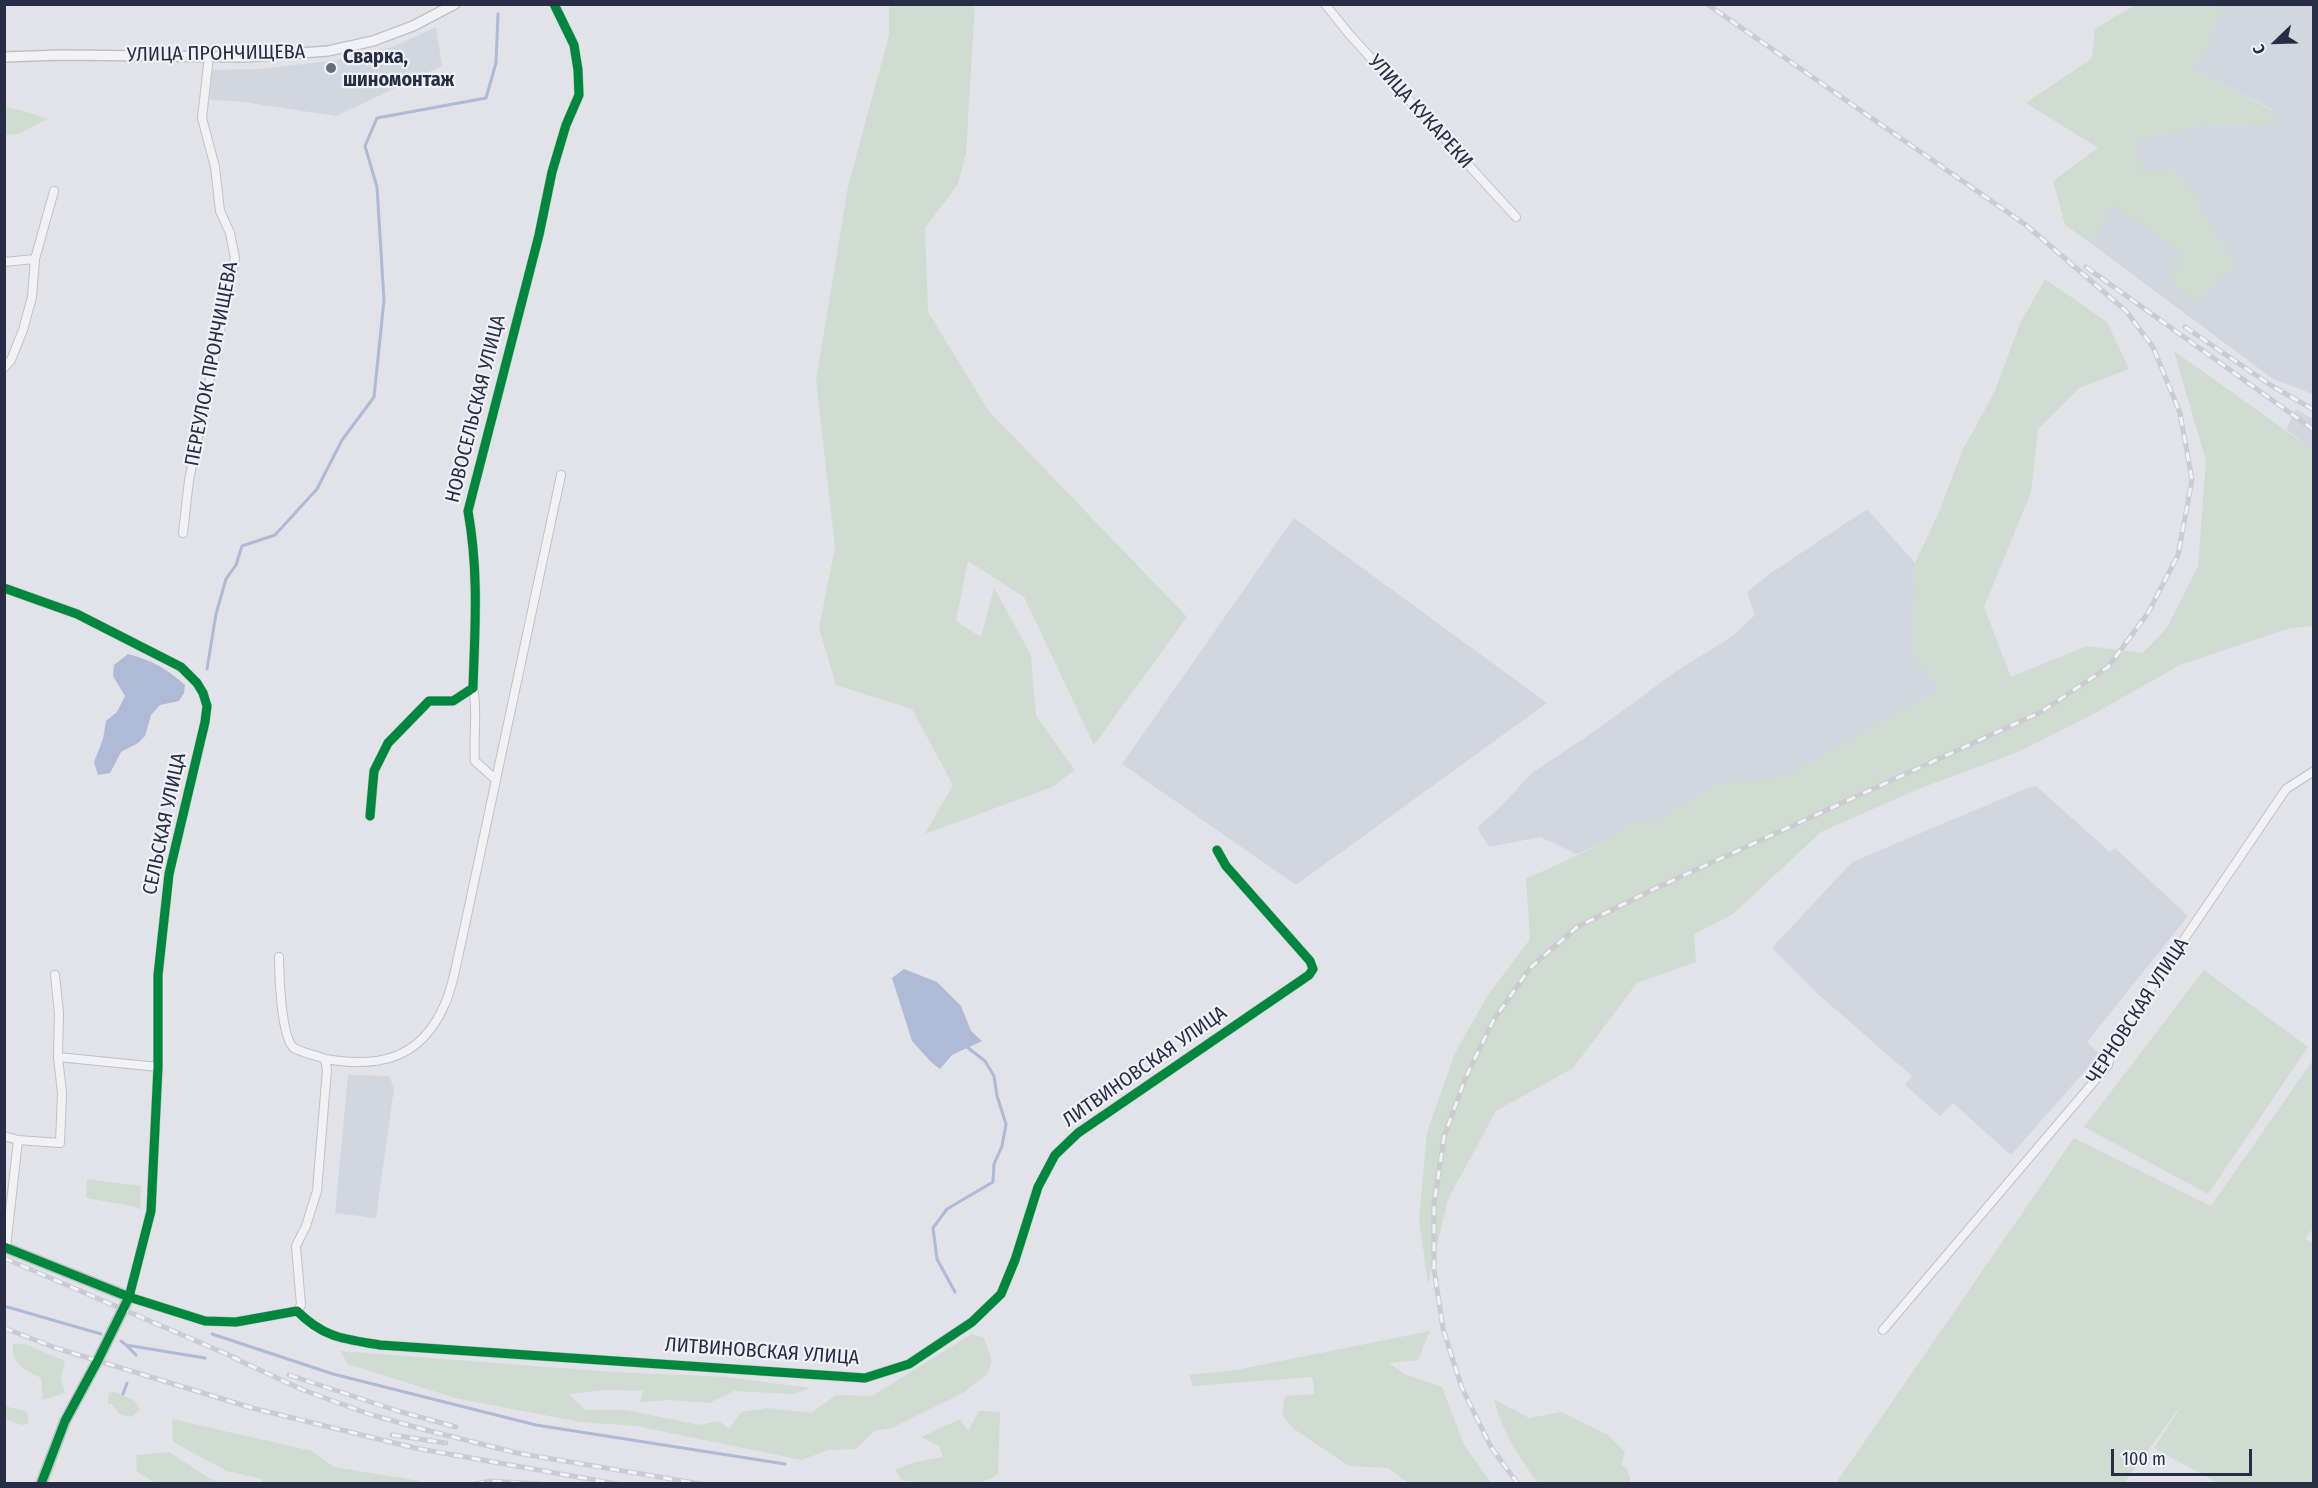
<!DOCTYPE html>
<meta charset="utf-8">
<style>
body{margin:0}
#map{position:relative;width:2318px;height:1488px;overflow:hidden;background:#e2e3e8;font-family:"Fira Sans Condensed",sans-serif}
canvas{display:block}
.frame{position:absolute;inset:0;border:6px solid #262d44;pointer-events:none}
.north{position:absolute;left:2246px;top:12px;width:60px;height:60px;-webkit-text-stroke:4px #f0f2f8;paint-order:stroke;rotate:247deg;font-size:16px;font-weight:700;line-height:24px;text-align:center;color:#262d44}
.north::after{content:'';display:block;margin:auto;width:21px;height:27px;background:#262d44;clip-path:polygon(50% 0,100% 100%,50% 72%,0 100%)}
.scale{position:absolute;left:2111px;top:1449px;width:141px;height:27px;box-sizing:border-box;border:3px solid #262d44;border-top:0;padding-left:8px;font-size:18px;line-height:21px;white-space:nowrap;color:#262d44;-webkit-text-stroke:4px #f0f2f8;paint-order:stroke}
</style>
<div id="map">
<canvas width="2318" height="1488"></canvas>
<div class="frame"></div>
<div class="north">С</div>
<div class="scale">100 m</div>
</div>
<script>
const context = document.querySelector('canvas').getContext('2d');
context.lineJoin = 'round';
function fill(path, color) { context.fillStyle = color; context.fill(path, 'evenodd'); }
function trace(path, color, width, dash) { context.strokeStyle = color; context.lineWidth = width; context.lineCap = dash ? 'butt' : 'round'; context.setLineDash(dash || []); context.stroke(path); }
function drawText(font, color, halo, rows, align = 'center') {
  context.font = font + ' "Fira Sans Condensed",sans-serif'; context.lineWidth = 4.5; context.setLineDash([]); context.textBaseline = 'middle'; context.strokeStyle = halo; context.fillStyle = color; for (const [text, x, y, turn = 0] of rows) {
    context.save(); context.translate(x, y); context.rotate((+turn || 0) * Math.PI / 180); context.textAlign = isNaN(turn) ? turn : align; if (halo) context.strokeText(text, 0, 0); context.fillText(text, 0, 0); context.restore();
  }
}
const built = new Path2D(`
 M2212,5H2313V394L2273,379L2092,244L2112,205L2184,254L2199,304L2221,276L2236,266L2189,189L2172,169L2142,172L2135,141L2198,126L2263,125L2272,109L2195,70L2223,13Z
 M436,27L442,66L336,116L237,101L210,100L212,70L258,69L332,61L393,47Z
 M2296,409L2313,419V450L2286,429Z
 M1867,509L1915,563L1912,651L1940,689L1816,760L1781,777L1717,784L1652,824L1634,820L1606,842L1577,854L1540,837L1489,847L1477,828L1501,806L1532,773L1602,726L1675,672L1733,636L1755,615L1747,592L1771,573Z
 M1294,518L1547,703L1296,885L1122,764Z
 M2036,786L2110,852L2115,848L2188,916L2087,1042L2100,1054L2011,1155L1953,1103L1940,1116L1905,1085L1912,1076L1819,995L1772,948L1852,862L2030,787Z
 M348,1075L389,1076L394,1088L376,1218L335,1213Z`);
const green = new Path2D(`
 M889,5H975L966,153L958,184L925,228L928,312L988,410L1187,617L1094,745L1024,597L968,561L956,621L981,637L994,588L1031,655L1036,716L1075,770L1052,787L925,834L953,785L912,709L836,685L819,628L835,547L816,380L848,186L889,35Z
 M2135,5H2212L2223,13L2195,70L2272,110L2275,121L2263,125L2198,126L2135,141L2142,171L2172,169L2189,189L2236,266L2221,276L2199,304L2167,280L2184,254L2112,206L2092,244L2065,225L2053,181L2098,148L2026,103L2092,58L2095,29Z
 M5,107L24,111L47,119L18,134L5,135Z
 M2045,279L2107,322L2129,369L2079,388L2038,429L2031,492L1984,607L2011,677L2087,646L2143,653L2166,629L2198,566L2206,461L2174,351L2313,450V626L2290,628L2180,665L2097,712L2018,752L1921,788L1821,832L1733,914L1694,934L1696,962L1637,983L1573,1068L1496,1111L1448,1199L1428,1284L1419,1219L1427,1132L1455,1053L1488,995L1530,939L1526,879L1606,842L1634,820L1652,824L1717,784L1780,777L1816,760L1940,689L1912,651L1915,563L1939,512L1962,451L1994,393L2020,324Z
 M2204,970L2308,1047L2208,1194L2084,1127Z
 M2313,1060L2314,1227L2305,1239L2314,1244L2313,1483H2218L2154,1448L2186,1399L2124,1483H1836L2074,1138L2211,1206Z
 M87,1179L141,1186L140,1210L133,1206L86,1198Z
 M1430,1331L1418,1360L1389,1363L1404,1374L1442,1387L1464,1445L1491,1483H1409L1388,1468L1349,1466L1294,1429L1282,1415L1285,1396L1315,1394L1312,1377L1193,1386L1189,1375L1236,1370Z
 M972,1334L984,1338L992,1361L987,1374L963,1393L892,1428L874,1431L856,1449L828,1450L802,1460L636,1426L581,1422L455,1398L348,1364L340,1351L613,1372L727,1377L810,1388L794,1394L734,1391L709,1403L670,1400L640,1402L643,1391L605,1390L568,1394L586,1410H626L699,1425L719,1421L729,1429L741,1412L767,1408L811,1413L836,1395L872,1396Z
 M13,1344H25L65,1361L61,1378L65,1393L43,1400L41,1378C24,1369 11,1365 13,1344Z
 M115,1392L135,1401L140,1410L131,1417L119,1414L112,1404H108L109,1393Z
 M1494,1399L1529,1418L1561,1412L1608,1435L1625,1452L1621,1466L1627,1468L1631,1483H1538C1519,1458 1501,1430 1494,1399Z
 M5,1406L27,1412L29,1423L22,1425L5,1419Z
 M979,1411L1000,1412L998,1474L981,1483L936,1484L902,1480L895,1470L915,1462L943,1457L939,1446L921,1437L960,1419L968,1431Z
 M172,1419L312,1451L334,1467L420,1481L413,1484L262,1483V1479L227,1471L173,1442Z
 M169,1452L210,1479L222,1483H156L137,1472L136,1455Z`);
const water = new Path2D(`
 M128,654C152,660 167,669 185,685L184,693L179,701L160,705L151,715L145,736L138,743L121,752L110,773L98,775L94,762L103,739L106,721L117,712L125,696L113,676L114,665Z
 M904,969L937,982L961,1006L971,1031L982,1041L952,1055L940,1069L931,1062L912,1041L892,978Z`);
const stream = new Path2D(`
 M207,669L216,614L226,579L236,565L242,546L275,535L317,489L342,440L374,397L384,300L377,187L365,146L377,118L486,98L496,63L498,14
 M955,1292L937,1259L933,1228L947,1209L993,1182L994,1164L1002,1146L1006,1124L997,1096L994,1076L985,1061L967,1047
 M4,1306L101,1334
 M212,1334L333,1374L536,1425L785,1464
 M121,1341L126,1345L205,1358
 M127,1346L136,1355
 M123,1394L127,1383`);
const minor = new Path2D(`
 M1325,4L1349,34L1516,217
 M4,262L35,259
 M4,368L11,360L23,330L32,297L35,259L54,191
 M183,533L189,480L235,258L230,233L220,211L215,167L202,118L209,56
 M4,588L77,614L181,667L197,683L203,693L207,706L205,722L169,874L158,975V1067L151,1211L129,1297L205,1321L236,1322L297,1311C324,1338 344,1339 380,1345L865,1378L909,1364L972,1322L1001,1294L1015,1260L1038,1187L1055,1155L1078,1133L1309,975L1313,969L1310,961L1226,866L1217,850
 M473,688C478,712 473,736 475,761L496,780
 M370,816L374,771L388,743L429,701H453L473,688C475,626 479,573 468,511L539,235L552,172L566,125L579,95L578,70L574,45L554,4
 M279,957C279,974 281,1038 294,1048C302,1053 316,1055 325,1059L327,1069L317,1191L306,1226L296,1246L301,1305L297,1311
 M58,1057L158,1067
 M325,1059C378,1068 420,1060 444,1006C453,988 457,960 462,939L561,475
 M4,1136L18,1140L6,1247
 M18,1140L60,1143L62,1093L58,1057L59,1013L55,975
 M1883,1330L2108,1065L2113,1044L2286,789L2314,771`);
const tertiary = new Path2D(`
 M4,57L61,55L245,57L328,51L373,41L413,26L455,4
 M4,1247L129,1297L98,1360L65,1421L41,1484`);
const rail = new Path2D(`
 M2086,267L2314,430
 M2185,327L2272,386L2314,410
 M4,1258L238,1359
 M4,1328L56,1348L252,1408L415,1448L617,1484
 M232,1357L303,1390L369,1414L422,1429L517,1453L701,1484
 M289,1375L398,1411L456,1427
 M392,1435L446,1443
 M475,1484L490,1481L540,1484
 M1518,1484L1491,1447L1462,1388L1443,1329L1434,1269V1205L1444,1137L1465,1079L1493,1021L1530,968L1577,927L1654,889L2041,712L2108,667L2148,613L2178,555L2192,480L2180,413L2153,347L2126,311L2026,225L1707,4`);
const cycleway = new Path2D(`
 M4,588L77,614L181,667L197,683L203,693L207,706L205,722L169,874L158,975V1067L151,1211L129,1297L98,1360L65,1421L41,1484
 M370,816L374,771L388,743L429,701H453L473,688C475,626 479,573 468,511L539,235L552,172L566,125L579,95L578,70L574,45L554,4
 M4,1247L129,1297L205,1321L236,1322L297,1311C324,1338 344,1339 380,1345L865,1378L909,1364L972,1322L1001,1294L1015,1260L1038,1187L1055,1155L1078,1133L1309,975L1313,969L1310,961L1226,866L1217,850`);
const markers = [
 [331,68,6,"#686d7d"]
];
const streetNames = [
 ["УЛИЦА ПРОНЧИЩЕВА",216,54,-1],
 ["УЛИЦА КУКАРЕКИ",1420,112,48],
 ["ПЕРЕУЛОК ПРОНЧИЩЕВА",212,364,-79],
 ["НОВОСЕЛЬСКАЯ УЛИЦА",476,409,-76],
 ["СЕЛЬСКАЯ УЛИЦА",165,824,-78],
 ["ЧЕРНОВСКАЯ УЛИЦА",2138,1011,-57],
 ["ЛИТВИНОВСКАЯ УЛИЦА",1145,1067,-35],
 ["ЛИТВИНОВСКАЯ УЛИЦА",762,1352,4]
];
const poiNames = [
 ["Сварка,",343,57],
 ["шиномонтаж",343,80]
];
fill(built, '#d2d6df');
fill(green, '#d0dbd2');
fill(water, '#aebad6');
trace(stream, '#aebad6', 3);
trace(minor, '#c0c1c6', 10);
trace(tertiary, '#c0c1c6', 12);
trace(minor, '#f2f2f4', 8);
trace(tertiary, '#f2f2f4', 9);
trace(rail, '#caccd0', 5);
trace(rail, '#f0f2f8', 3, [9]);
trace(cycleway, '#00873e', 9);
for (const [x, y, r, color] of markers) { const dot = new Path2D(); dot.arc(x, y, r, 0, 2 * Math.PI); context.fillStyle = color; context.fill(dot); trace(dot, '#f0f2f8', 2); }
drawText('20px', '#262d44', '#f0f2f8', streetNames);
drawText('bold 20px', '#262d44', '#f0f2f8', poiNames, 'left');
</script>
